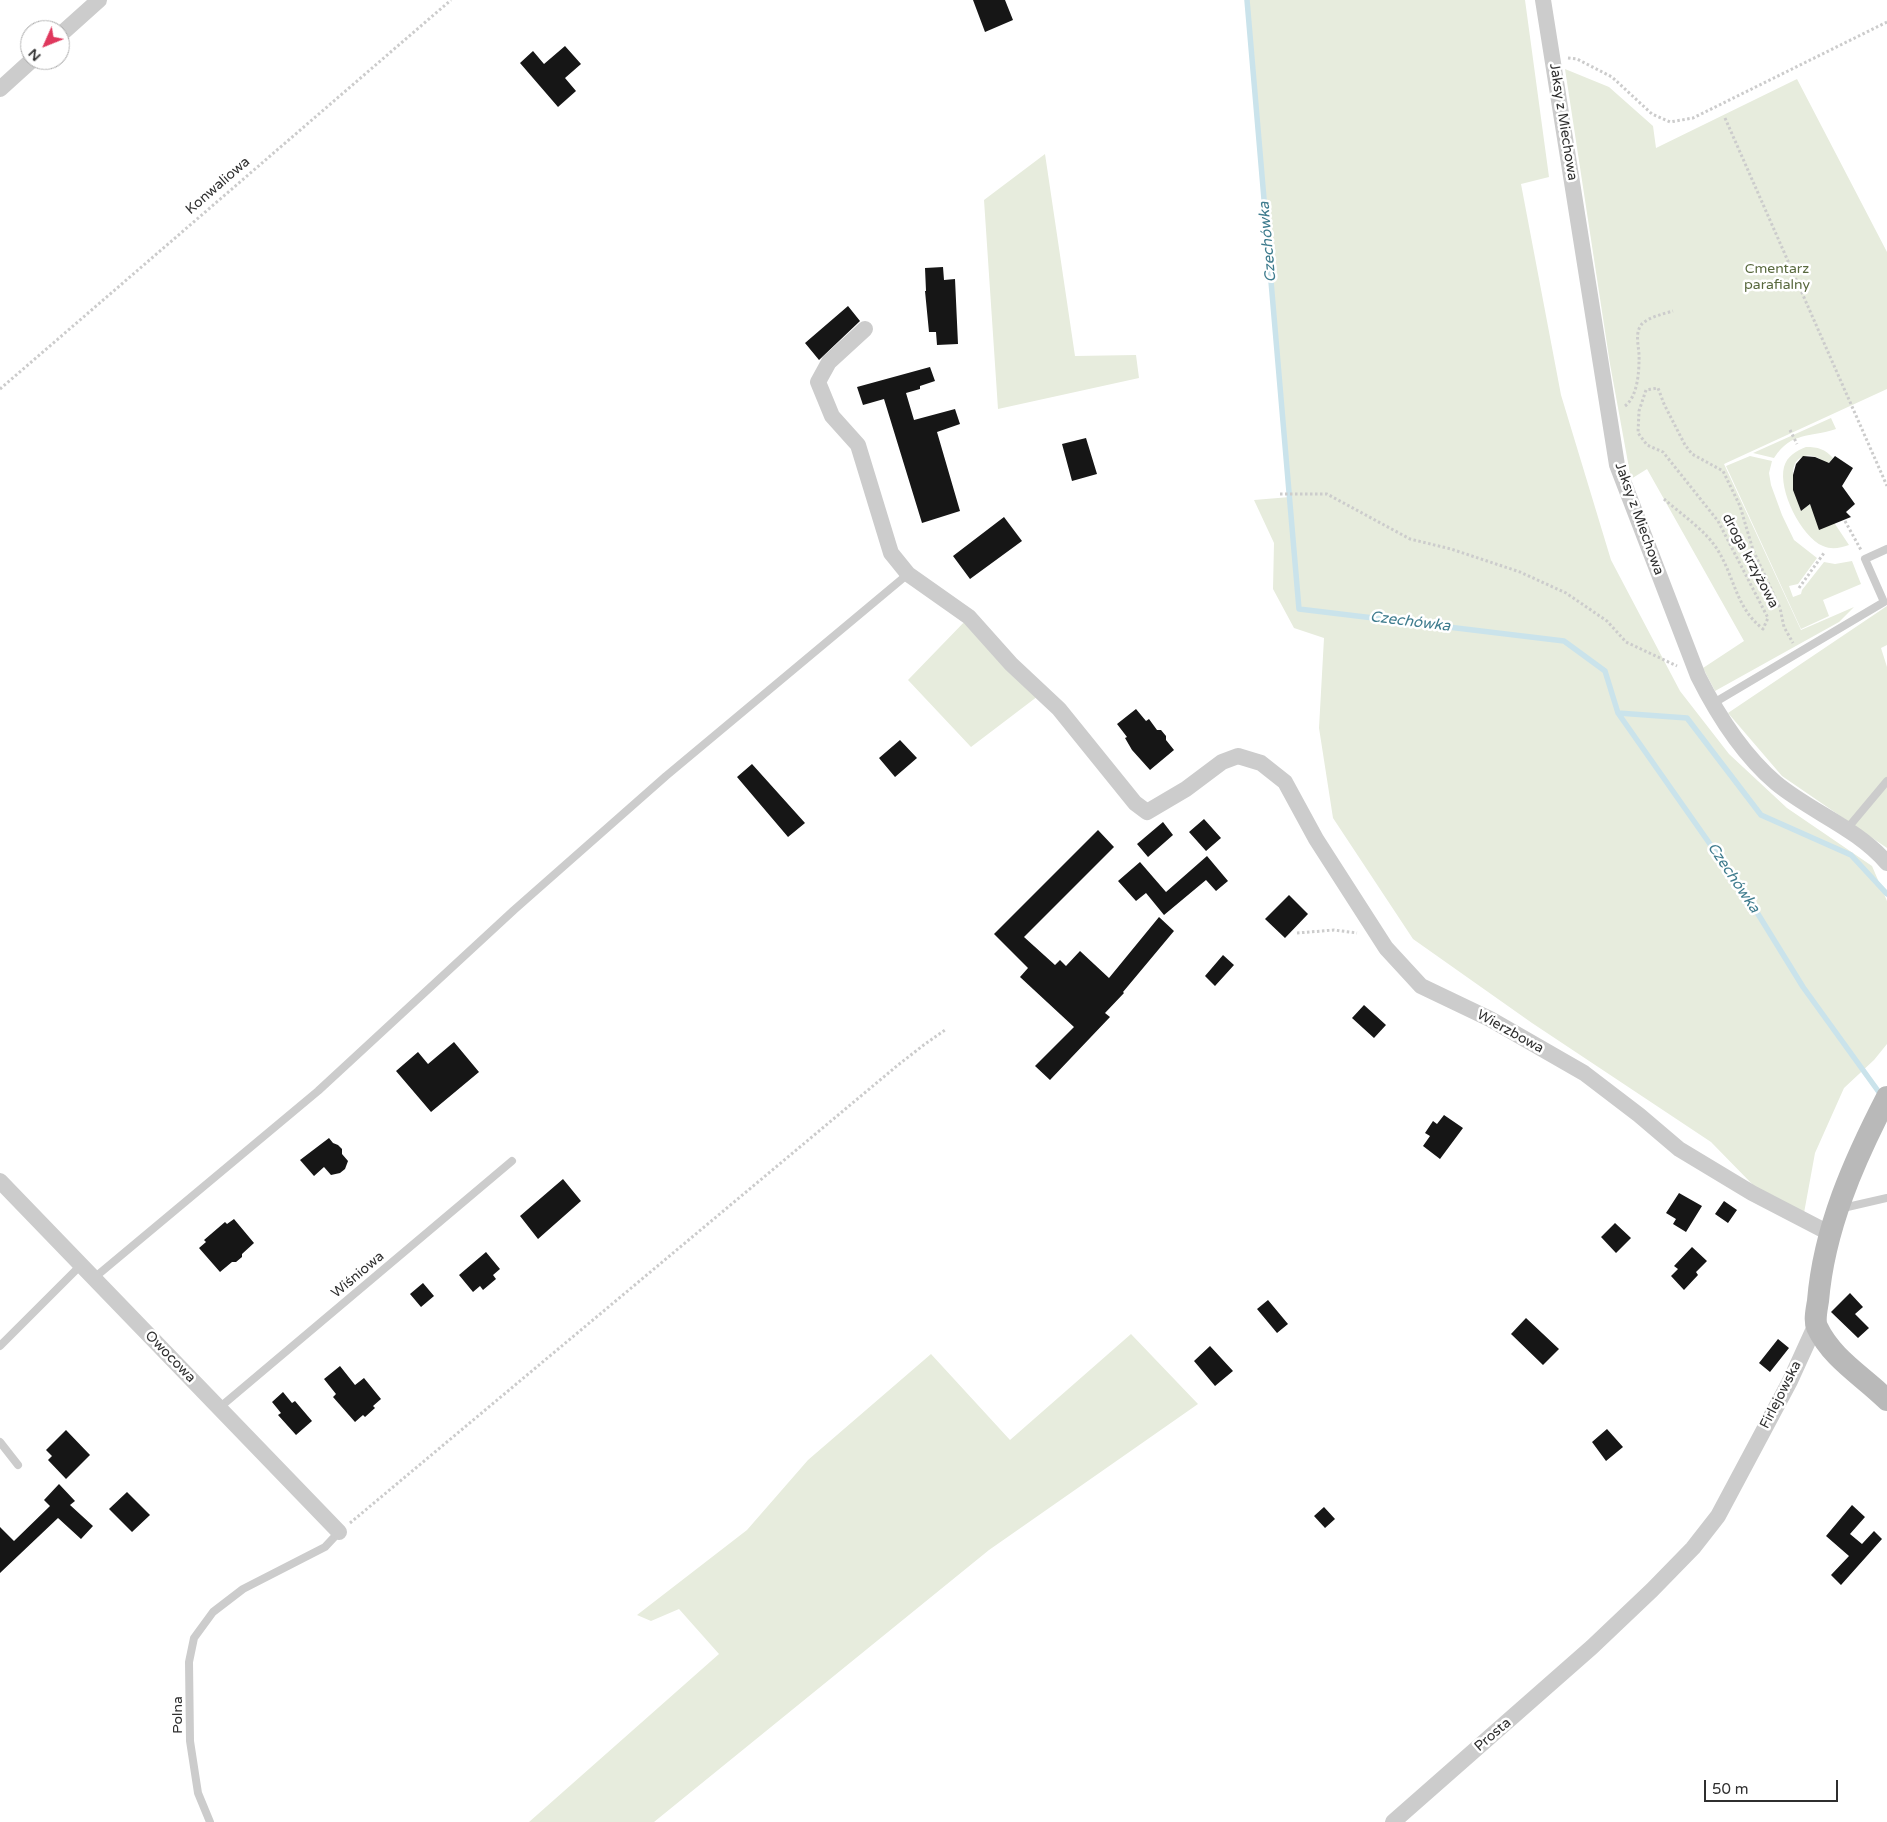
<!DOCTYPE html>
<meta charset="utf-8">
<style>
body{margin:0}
#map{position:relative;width:1887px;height:1822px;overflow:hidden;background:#fff;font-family:"Varela Round",sans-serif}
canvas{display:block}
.north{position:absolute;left:20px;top:20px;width:50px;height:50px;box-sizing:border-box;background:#fff;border:1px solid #acacac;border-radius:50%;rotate:226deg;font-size:14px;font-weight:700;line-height:20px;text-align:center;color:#2f2f2f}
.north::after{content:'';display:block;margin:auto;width:18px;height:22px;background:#df385d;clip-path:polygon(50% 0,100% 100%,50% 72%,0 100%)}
.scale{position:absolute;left:1704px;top:1780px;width:134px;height:22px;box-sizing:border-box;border:2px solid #2f2f2f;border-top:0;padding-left:6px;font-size:15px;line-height:18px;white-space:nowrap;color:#2f2f2f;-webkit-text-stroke:4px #fff;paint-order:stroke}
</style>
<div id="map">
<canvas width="1887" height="1822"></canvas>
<div class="north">N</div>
<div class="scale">50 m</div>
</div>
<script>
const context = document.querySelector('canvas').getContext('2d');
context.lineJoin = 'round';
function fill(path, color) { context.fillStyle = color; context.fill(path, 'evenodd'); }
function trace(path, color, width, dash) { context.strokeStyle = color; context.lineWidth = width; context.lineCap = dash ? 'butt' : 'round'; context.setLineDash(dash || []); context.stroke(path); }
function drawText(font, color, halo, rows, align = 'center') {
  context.font = font + ' "Varela Round",sans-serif'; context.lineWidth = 5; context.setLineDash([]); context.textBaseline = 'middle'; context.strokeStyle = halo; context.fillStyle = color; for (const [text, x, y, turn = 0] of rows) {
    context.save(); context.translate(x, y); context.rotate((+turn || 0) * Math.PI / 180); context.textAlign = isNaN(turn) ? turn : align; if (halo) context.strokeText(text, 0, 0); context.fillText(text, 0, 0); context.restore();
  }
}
const green = new Path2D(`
 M1247,0H1525L1549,177L1521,184L1561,395L1611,560L1680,691L1729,754L1787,808L1872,866L1887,901V1044L1874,1060L1844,1088L1815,1153L1804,1213L1754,1186L1711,1142L1532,1023L1413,939L1333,818L1319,728L1324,638L1294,628L1273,589L1274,543L1254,500L1290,497Z
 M1565,69L1609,87L1653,126L1656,148L1797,79L1887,252V389L1724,464L1801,630L1854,607L1839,622L1715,691L1703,668L1744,641L1647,469L1631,479L1610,364Z
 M1045,154L1075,356L1136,355L1139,378L998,409L984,200Z
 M1831,418L1836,429C1809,438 1792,431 1774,458L1753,453Z
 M1806,447C1818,447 1825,449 1833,458L1827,465C1821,459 1814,454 1805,456C1783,461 1797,497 1801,511L1810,504L1820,517L1816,521L1819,527L1833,521L1849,545C1840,548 1832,550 1823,546C1801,537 1778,490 1784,467C1787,456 1796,451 1806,447Z
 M1750,456L1772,461L1769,473L1771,485L1782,515L1794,540L1817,558L1798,584L1789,586L1793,597L1801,594L1802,590L1824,562L1835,564L1852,561L1861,584L1823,600L1829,616L1801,629L1726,466Z
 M1887,606V645L1881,648L1887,667V848L1782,776L1728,713Z
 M969,617L1042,693L971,747L908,680Z
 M1131,1334L1198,1404L989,1550L654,1822H529L719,1654L679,1609L651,1621L637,1615L747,1530L808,1460L931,1354L1010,1440Z`);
const stream = new Path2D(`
 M1247,0L1299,609L1564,641L1605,671L1618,713L1750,901L1803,987L1881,1095
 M1618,713L1687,718L1761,815L1851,855L1887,894`);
const building = new Path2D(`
 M973,0H1005L1013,20L985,32Z
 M565,46L581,64L565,78L576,91L558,107L520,63L533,51L544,64Z
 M943,267L944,280L955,279L958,344L937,345L936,332H929L925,291H926L925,268Z
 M848,306L860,321L819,360L805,343Z
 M930,367L935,381L920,386V389L906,393L914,420L955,409L960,424L937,432L960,511L922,523L884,399L863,405L857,387Z
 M1086,438L1097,474L1072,481L1062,444Z
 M1803,456L1815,457L1829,463L1835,456L1853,468L1842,486L1855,504L1846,512L1851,517L1819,530L1810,504L1801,511L1793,490V475L1796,464Z
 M1004,517L1022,541L970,579L953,556Z
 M1136,709L1146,721L1149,719L1157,730H1161L1166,736V740L1174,750L1150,770L1132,750L1125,738L1127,737L1117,724Z
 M900,740L917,758L895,777L879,758Z
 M752,764L805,823L788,837L737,777Z
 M1204,819L1221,838L1206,851L1189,832Z
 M1163,822L1173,835L1148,857L1137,844Z
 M1098,830L1114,847L1024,937L1055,965L1060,960L1066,966L1080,951L1109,978L1159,917L1174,931L1123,992L1124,993L1105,1013L1110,1017L1050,1080L1035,1066L1074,1027L1020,977L1028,968L994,934Z
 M1207,856L1228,881L1216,891L1206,880L1164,915L1146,893L1136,901L1118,881L1140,862L1166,892Z
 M1289,895L1308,914L1285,938L1265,919Z
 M1223,955L1234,965L1215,986L1205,976Z
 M1364,1005L1386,1025L1374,1038L1352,1018Z
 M454,1042L479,1072L431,1112L396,1071L418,1052L428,1064Z
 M1444,1115L1463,1128L1440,1159L1423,1146L1430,1136L1425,1133L1433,1121L1437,1124Z
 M329,1138L333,1143L338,1145L342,1149V1154L348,1161L345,1169L340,1173L331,1175L324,1167L314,1176L300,1160Z
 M563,1179L581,1201L538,1239L520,1216Z
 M1679,1193L1702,1206L1686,1232L1673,1224L1676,1219L1666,1213Z
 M1724,1201L1737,1210L1728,1223L1715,1214Z
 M234,1219L254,1243L242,1254V1257L236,1262H232L220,1272L199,1248L206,1242L204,1240L225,1222L227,1224Z
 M1615,1223L1631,1238L1616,1253L1601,1237Z
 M1692,1247L1707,1261L1696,1272L1698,1275L1684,1290L1671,1276L1678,1269L1674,1266Z
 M486,1252L500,1269L493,1275L496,1279L483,1290L480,1286L473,1292L459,1275Z
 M423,1283L434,1296L421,1307L410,1294Z
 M1850,1293L1863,1307L1855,1314L1869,1328L1858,1338L1831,1312Z
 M1268,1300L1288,1324L1277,1333L1257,1309Z
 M1526,1318L1559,1349L1543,1365L1511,1334Z
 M1778,1339L1789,1348L1770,1372L1759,1363Z
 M1210,1346L1233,1371L1215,1386L1194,1361Z
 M340,1366L355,1385L364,1378L381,1399L373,1406L375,1408L365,1417L363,1415L355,1422L333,1397L336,1394L324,1379Z
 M283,1392L292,1403L295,1401L312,1421L296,1435L278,1415L281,1413L272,1402Z
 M1607,1429L1623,1447L1606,1461L1592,1442Z
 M66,1430L90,1455L66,1479L48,1460L52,1456L46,1450Z
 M59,1484L75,1501L70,1505L93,1526L81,1539L58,1518L0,1573V1527L14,1541L50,1506L44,1500Z
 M127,1492L150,1515L132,1532L109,1509Z
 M1852,1505L1865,1517L1850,1534L1862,1544L1874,1531L1882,1539L1841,1585L1831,1575L1849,1556L1826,1536Z
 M1324,1507L1335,1519L1325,1528L1314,1516Z`);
const path = new Path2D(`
 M1568,58L1577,59L1612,77L1652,114L1670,122L1693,118L1887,22
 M1725,118L1887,486
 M0,389L451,0
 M1625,406C1637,397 1639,374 1639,360C1640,349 1634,335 1641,325C1648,317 1663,314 1673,311
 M1790,430L1797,444
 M1280,494H1327L1410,539L1451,549L1520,572L1566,593L1607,621L1626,642L1677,666
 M1664,499C1681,514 1706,531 1717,549C1735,577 1735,607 1763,629L1768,618L1718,521L1663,452L1647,445L1638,433L1639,411L1646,390L1658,388L1664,404L1685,445L1692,454L1723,471L1740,506L1753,550L1780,608L1784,627L1793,643
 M1845,521L1861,550
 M1799,588L1824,553
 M1297,933L1334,930L1357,933
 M350,1523L898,1065L925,1044L945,1030`);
const lane = new Path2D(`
 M1712,704L1884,602L1865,559L1887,549
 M1846,830L1887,781
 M1843,1208L1887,1198
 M94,1278L318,1091L514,910L666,776L908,574
 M0,1346L81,1265
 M219,1408L512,1161
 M0,1442L18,1465
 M210,1822L198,1793L190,1741L189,1662L194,1638L213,1612L243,1589L325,1547L339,1532`);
const street = new Path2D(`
 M1543,0L1617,465L1698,676C1718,716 1742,754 1776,783C1811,812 1857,828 1887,863
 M60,35L99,0
 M0,89L32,60
 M865,329L829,362L818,382L832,416L858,445L891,553L908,574L969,617L1011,664L1059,709L1135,803L1147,812L1186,789L1222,762L1238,756L1261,763L1285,782L1316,839L1386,948L1421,986L1490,1019L1584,1073L1639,1115L1679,1149L1752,1193L1829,1233
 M0,1181L339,1532
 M1393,1822L1592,1647L1652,1590L1693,1548L1718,1516L1790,1381L1816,1324`);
const secondary = new Path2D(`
 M1887,1097C1854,1161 1824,1228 1818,1301C1817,1308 1814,1320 1817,1327C1832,1359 1863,1376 1887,1400`);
const streetNames = [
 ["Jaksy z Miechowa",1563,122,81],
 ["Konwaliowa",218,186,-41],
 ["Jaksy z Miechowa",1639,519,70],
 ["droga krzyżowa",1750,561,62],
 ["Wierzbowa",1510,1032,29],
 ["Wiśniowa",358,1275,-40],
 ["Owocowa",170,1357,46],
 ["Firlejowska",1781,1395,-63],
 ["Polna",178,1715,-90],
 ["Prosta",1493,1735,-41]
];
const parkNames = [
 ["Cmentarz",1777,269],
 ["parafialny",1777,285]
];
const waterNames = [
 ["Czechówka",1268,242,-95],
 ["Czechówka",1410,622,7],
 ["Czechówka",1733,878,56]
];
fill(green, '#e7ecdd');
trace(stream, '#cae3eb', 5.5);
fill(building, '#161616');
trace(path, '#ccc', 3, [2.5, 2.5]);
trace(lane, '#ccc', 8);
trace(street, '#ccc', 16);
trace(secondary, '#b9b9b9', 22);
drawText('14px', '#2f2f2f', '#fff', streetNames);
drawText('14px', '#59693e', '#fff', parkNames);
drawText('italic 15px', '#3f7c8e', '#fff', waterNames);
</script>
